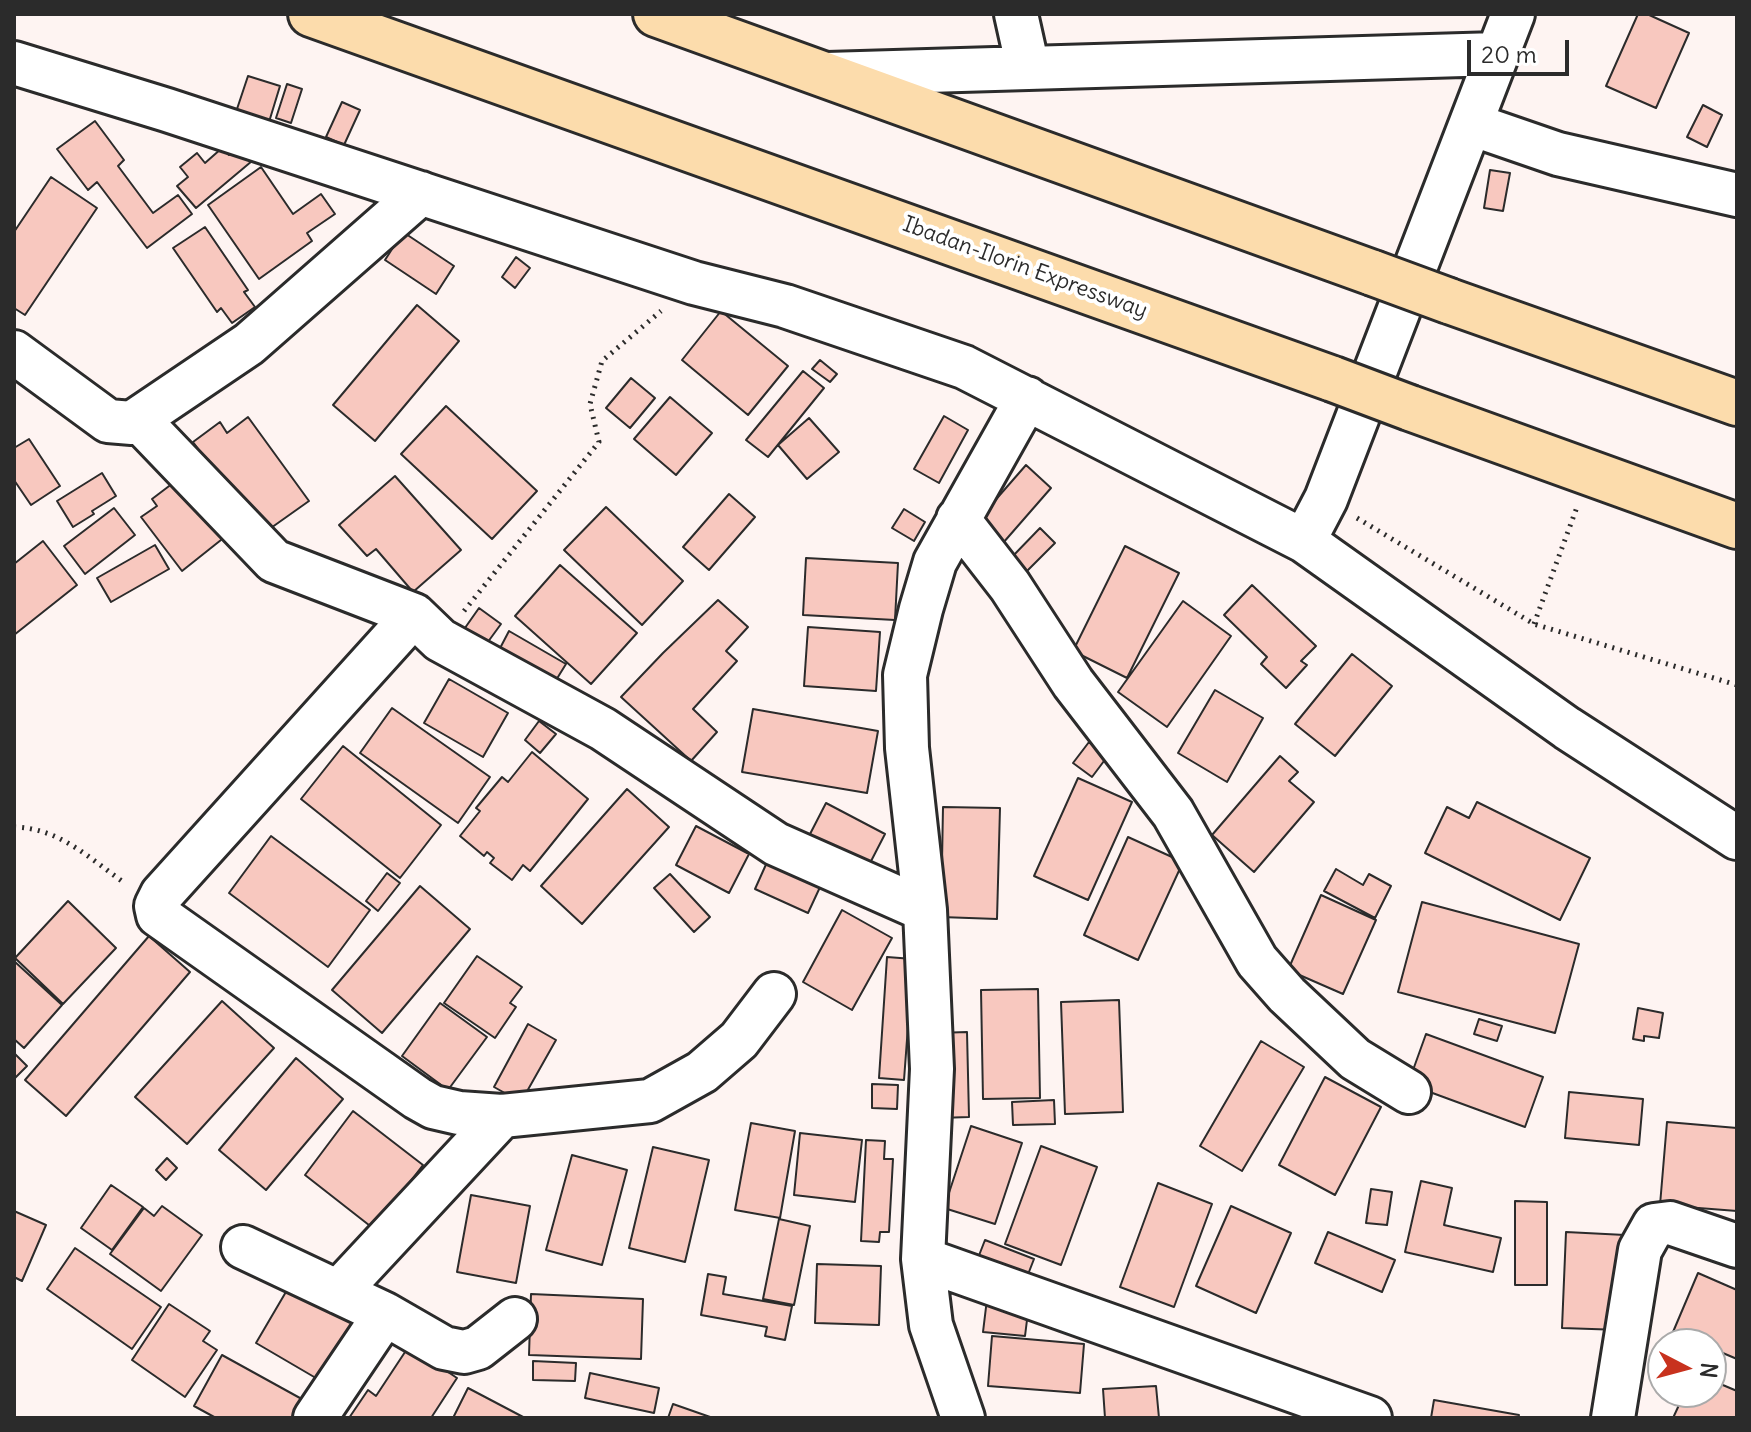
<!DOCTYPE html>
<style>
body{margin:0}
#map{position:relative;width:1751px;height:1432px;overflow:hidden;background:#fef4f2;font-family:Delius,sans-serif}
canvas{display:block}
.frame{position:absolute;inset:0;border:16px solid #2b2b2b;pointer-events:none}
.north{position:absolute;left:1647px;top:1328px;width:80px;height:80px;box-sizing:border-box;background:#fff;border:2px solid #aaa;border-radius:50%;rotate:96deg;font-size:22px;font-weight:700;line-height:32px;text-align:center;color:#2b2b2b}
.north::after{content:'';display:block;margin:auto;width:28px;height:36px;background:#c8321e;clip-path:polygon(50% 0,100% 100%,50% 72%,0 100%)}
.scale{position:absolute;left:1467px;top:40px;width:102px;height:36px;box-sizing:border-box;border:4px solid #2b2b2b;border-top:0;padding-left:10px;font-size:24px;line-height:28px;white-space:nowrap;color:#2b2b2b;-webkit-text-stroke:6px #fff;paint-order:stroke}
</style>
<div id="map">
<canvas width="1751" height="1432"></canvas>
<div class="frame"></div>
<div class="north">N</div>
<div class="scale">20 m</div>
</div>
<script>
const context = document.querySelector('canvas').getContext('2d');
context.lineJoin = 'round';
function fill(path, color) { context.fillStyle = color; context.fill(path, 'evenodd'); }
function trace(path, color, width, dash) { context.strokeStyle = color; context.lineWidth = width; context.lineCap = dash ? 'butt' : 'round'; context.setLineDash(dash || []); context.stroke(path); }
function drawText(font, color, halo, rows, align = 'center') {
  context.font = font + ' Delius,sans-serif'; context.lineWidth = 8; context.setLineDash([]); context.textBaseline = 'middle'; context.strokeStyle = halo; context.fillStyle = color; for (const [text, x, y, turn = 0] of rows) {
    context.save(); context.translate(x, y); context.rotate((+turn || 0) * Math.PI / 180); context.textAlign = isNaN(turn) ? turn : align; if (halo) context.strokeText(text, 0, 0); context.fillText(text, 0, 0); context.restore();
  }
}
const building = new Path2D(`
 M1638,14H1647L1689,33L1656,108L1606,86Z
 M248,76L280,86L269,122L236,112Z
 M287,84L302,89L291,123L276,118Z
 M342,102L360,110L344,145L326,137Z
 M1703,105L1722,115L1707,147L1687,137Z
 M95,121L124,160L118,166L153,213L178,195L192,214L147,248L97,182L88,190L57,149Z
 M240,146L252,161L196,208L177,186L188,177L180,167L197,153L205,163L222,148L229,155Z
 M261,167L293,214L321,194L335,214L307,233L312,241L259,279L208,205Z
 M1490,170L1510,173L1503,211L1484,208Z
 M51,177L97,208L25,315L14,308V232Z
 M205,227L248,290L244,292L255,307L232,323L221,308L217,312L173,248Z
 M403,232L454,266L436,294L385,260Z
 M516,257L530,268L515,288L502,277Z
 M417,305L459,341L375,441L333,405Z
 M721,311L788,366L748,415L682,360Z
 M820,360L837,374L830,382L812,369Z
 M803,371L824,388L768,457L746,440Z
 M631,378L655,398L630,428L606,408Z
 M670,397L712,433L676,475L634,439Z
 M446,406L537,491L492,539L401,454Z
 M944,416L968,430L939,483L914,469Z
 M248,417L309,501L261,535L193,442L220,422L227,433Z
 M809,418L839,452L807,479L778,445Z
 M29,439L60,486L31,505L14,480V448Z
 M1026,465L1051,488L1003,543L978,520Z
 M102,473L116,496L92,511L94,514L73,527L57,501Z
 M395,476L461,550L413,592L376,549L367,556L339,525Z
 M181,477L226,536L182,571L141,517L157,506L152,499Z
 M729,494L755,517L709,570L683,547Z
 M606,507L683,581L642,625L564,550Z
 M114,508L135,535L85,574L64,546Z
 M904,509L925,522L914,541L892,528Z
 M1040,528L1055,543L1026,572L1011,558Z
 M43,541L77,585L14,635V564Z
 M155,545L169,569L111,602L97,578Z
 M1125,546L1179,573L1127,678L1073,651Z
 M806,558L898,563L895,620L803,615Z
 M560,565L637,633L591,684L515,616Z
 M1252,585L1316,646L1301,661L1307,665L1286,688L1261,664L1267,657L1224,615Z
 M718,600L748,627L726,651L737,661L693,709L717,732L691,761L621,697L663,653Z
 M1183,601L1231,636L1167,727L1118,692Z
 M479,608L501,624L482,650L460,635Z
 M808,627L880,632L876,691L804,686Z
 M509,631L566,664L553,685L497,654Z
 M1352,654L1392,686L1335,756L1295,724Z
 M449,679L508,713L483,757L424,723Z
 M1215,690L1263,718L1227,782L1178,753Z
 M392,708L490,777L458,823L360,753Z
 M753,709L878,731L867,793L742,772Z
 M539,721L556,734L540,753L525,740Z
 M1089,742L1107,757L1092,777L1073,763Z
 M343,746L441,825L400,878L301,799Z
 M532,752L588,799L530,871L523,865L512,880L490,863L494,858L487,852L484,856L460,836L480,811L476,808L502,777L508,782Z
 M1280,756L1298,772L1289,781L1314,802L1254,872L1212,835Z
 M1078,778L1132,802L1088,900L1034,876Z
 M627,789L669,827L582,924L541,886Z
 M1477,802L1590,858L1560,920L1425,853L1447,807L1469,818Z
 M826,803L885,834L868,867L809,836Z
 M943,807L1000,808L997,919L941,917Z
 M696,826L749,854L729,893L676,865Z
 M271,836L370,910L328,967L229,893Z
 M1128,837L1183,862L1138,960L1084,935Z
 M768,860L821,885L808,913L755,889Z
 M1336,869L1363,885L1369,874L1391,886L1375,918L1324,891Z
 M387,873L400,883L378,911L366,901Z
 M670,874L710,917L694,932L654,888Z
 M420,886L470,929L382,1033L332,990Z
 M1321,895L1376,920L1343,994L1288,970Z
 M68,901L116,948L63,1004L15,958Z
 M1422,902L1579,944L1555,1033L1398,992Z
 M842,910L892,938L852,1010L803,982Z
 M149,936L190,972L66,1116L25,1080Z
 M477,956L522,987L510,1003L516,1007L495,1038L444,1003Z
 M887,957L913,959L904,1080L879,1078Z
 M14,961L62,1005L24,1048L14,1039Z
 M1038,989L1040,1098L983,1099L981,990Z
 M1119,1000L1123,1112L1065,1114L1061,1002Z
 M222,1001L274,1048L187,1144L135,1097Z
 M440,1003L487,1037L448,1090L402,1056Z
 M1638,1008L1663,1013L1659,1038L1644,1036V1041L1633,1039Z
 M1479,1019L1502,1026L1497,1041L1474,1034Z
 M528,1024L556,1040L521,1102L494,1087Z
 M967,1032L969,1117L939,1118L937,1033Z
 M1426,1034L1543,1077L1525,1127L1408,1084Z
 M1261,1041L1304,1067L1242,1171L1200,1146Z
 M14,1053L27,1066L14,1079Z
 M296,1058L343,1099L266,1190L219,1150Z
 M1325,1077L1381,1107L1335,1195L1279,1165Z
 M872,1084L898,1085L897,1109L872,1108Z
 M1569,1092L1643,1099L1639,1145L1565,1138Z
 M1054,1100L1055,1124L1013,1125L1012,1102Z
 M353,1111L423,1165L374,1229L305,1175Z
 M1667,1122L1737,1128V1211L1660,1205Z
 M751,1123L795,1131L780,1218L735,1210Z
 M971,1126L1022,1143L995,1224L944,1208Z
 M800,1133L862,1140L855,1202L794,1195Z
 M866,1140L885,1141L884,1159H893L889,1232H880L879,1242L861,1241Z
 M1041,1146L1097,1167L1061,1265L1005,1244Z
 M653,1147L709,1160L685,1262L629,1248Z
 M572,1155L627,1170L602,1265L546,1250Z
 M167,1158L177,1168L166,1180L156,1170Z
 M1421,1181L1452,1188L1444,1225L1501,1238L1493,1272L1405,1252Z
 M1158,1183L1212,1204L1174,1307L1120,1287Z
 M111,1185L143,1207L112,1250L81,1228Z
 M1371,1189L1392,1192L1387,1225L1366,1223Z
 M471,1195L530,1206L516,1283L457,1272Z
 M1515,1201L1547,1202V1285H1515Z
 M162,1206L202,1235L161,1291L110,1254L144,1208L154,1216Z
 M1231,1206L1291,1233L1256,1313L1196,1286Z
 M14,1211L46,1225L22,1281L14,1277Z
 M779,1219L810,1226L794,1305L763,1299Z
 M1328,1232L1395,1260L1382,1292L1315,1263Z
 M1566,1232L1625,1235L1621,1330L1562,1328Z
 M985,1240L1034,1259L1027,1277L978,1258Z
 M75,1248L161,1307L132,1349L47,1289Z
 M817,1264L881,1266L879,1325L815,1323Z
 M1698,1273L1737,1290V1359L1711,1348V1344H1702L1673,1332Z
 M708,1274L726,1277L723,1294L792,1306L785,1340L765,1336L767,1327L701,1315Z
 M290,1285L355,1323L321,1381L256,1343Z
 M531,1294L643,1299L641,1359L529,1355Z
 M987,1299L1029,1304L1025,1336L983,1332Z
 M169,1304L210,1331L203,1341L217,1350L185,1397L132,1360Z
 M992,1336L1084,1344L1080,1393L988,1386Z
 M409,1346L457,1378L431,1418H349L368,1390L376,1396Z
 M222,1355L309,1403L301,1418H216L194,1406Z
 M533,1361L576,1363L575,1381L533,1380Z
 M590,1373L659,1388L654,1413L585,1398Z
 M1711,1380L1737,1391V1418H1673L1685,1392H1711Z
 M1156,1386L1159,1418H1105L1103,1389Z
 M468,1388L525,1418H453Z
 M1434,1400L1519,1415L1518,1418H1431Z
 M673,1404L713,1418H668Z`);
const path = new Path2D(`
 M1357,518L1534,624L1737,685
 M464,611L599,442L590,404L602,361L661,311
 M1534,624L1577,507
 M14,827C60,828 90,859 126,884`);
const minor = new Path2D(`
 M1016,14L1028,68
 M14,63L167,110L694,283L785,306L964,367L1304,541L1567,728L1737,838
 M827,74L1497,54
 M1471,124L1558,154L1737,195
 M14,352L108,421L132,423L249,344L421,193
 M138,419L274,561L414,615L440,640L603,729L776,844L925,910
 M958,519L1010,586L1073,683L1173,813L1257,961L1287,995L1355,1059L1409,1092
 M1304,541L1326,499L1513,14
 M414,615L162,894L156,906L158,915L417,1098L433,1107L459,1113L502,1116L650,1101L702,1072L739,1040L774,994
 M243,1247L385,1314L444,1348L464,1352L478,1348L515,1319
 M923,1259L1370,1418
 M338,1292L502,1116
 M315,1418L385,1314
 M963,1418L931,1325L923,1259L932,1069L925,910L907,748L905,675L921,609L935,562L1027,398
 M1613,1418L1640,1250L1654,1225L1670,1223L1737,1246`);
const highway = new Path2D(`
 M311,14L1333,379
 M656,14L1373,273
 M1449,301L1737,403
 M1410,408L1737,526`);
const highwayBridge = new Path2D(`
 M1373,273L1449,301
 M1333,379L1410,408`);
const streetNames = [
 ["Ibadan-Ilorin Expressway",1025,268,20]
];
fill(building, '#f8c8bf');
trace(building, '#2b2b2b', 2);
trace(minor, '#2b2b2b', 48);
trace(highway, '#2b2b2b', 50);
trace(path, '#2b2b2b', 5, [2, 6]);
trace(minor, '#fff', 42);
trace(highway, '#fcdcac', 44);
trace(highwayBridge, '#2b2b2b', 50, []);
trace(highwayBridge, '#fcdcac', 44);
drawText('22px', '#2b2b2b', '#fff', streetNames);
</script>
